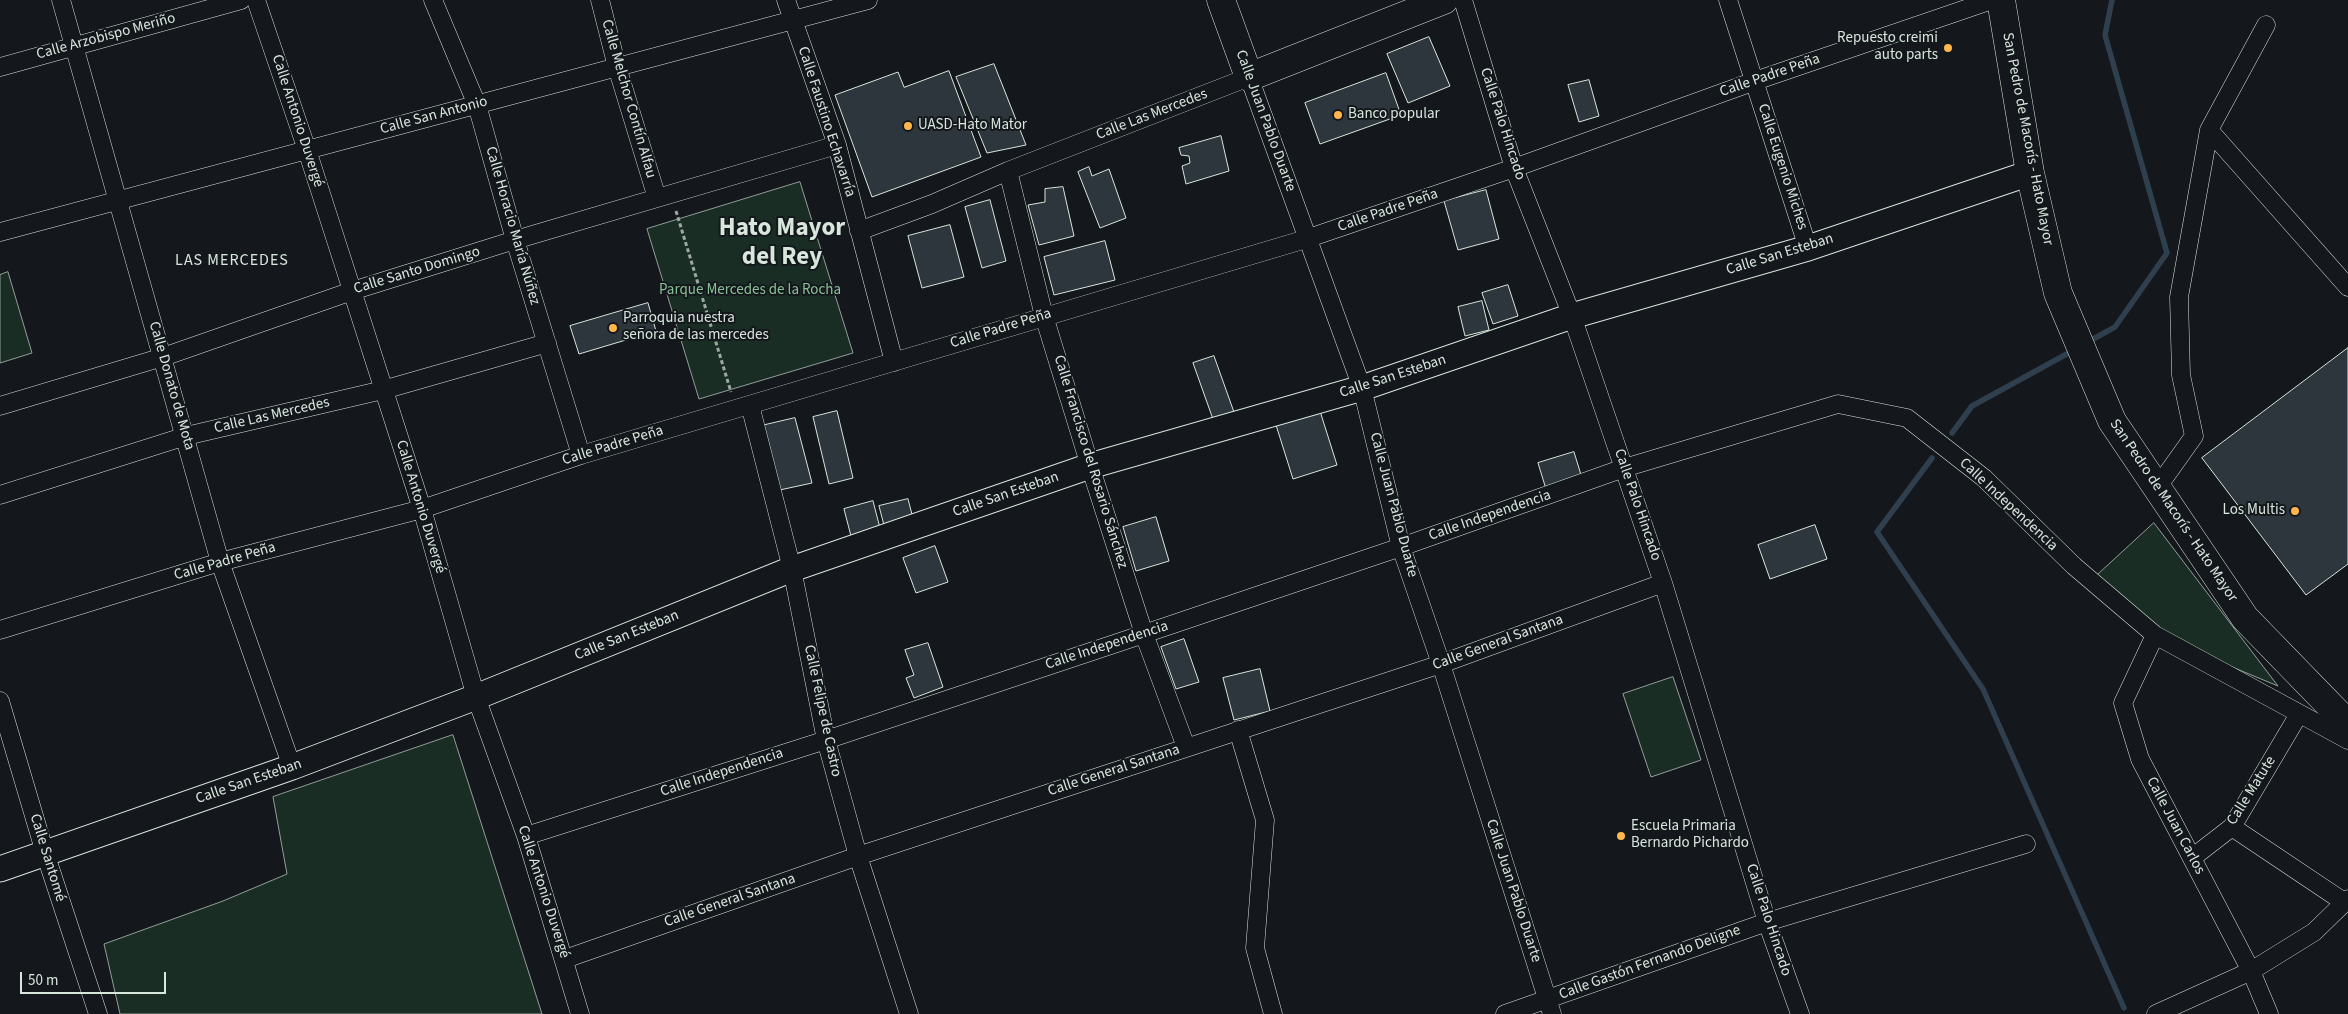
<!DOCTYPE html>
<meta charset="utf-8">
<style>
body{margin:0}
#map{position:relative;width:2348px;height:1014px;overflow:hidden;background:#14181c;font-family:"Source Sans 3",sans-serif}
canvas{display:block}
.scale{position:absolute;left:20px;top:972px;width:146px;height:22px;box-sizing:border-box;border:2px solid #d8e6dc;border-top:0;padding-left:6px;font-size:15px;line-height:18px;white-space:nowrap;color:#d8e6dc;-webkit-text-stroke:4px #14181c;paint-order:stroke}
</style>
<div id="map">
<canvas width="2348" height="1014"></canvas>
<div class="scale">50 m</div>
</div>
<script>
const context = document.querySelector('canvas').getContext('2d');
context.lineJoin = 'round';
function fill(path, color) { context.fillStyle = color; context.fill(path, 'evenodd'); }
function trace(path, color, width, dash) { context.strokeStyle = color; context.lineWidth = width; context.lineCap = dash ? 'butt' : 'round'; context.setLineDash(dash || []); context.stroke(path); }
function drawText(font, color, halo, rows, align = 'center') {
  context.font = font + ' "Source Sans 3",sans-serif'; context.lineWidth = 4; context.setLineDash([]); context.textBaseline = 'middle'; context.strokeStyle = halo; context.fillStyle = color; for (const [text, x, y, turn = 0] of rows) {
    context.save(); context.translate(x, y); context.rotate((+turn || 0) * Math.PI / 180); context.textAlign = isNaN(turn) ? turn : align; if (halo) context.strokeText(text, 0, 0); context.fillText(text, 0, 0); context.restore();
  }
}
const green = new Path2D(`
 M800,182L853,353L699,399L647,229Z
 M8,272L32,353L0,363V275Z
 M2154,523L2278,686L2155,635L2091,581Z
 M1673,677L1701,760L1651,777L1623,694Z
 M453,735L542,1014H120L104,944L223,901L287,874L273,797Z`);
const stream = new Path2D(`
 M2086,343L2115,327L2167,253L2105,35L2112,0
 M1952,433L1972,406L2074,350
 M1932,458L1877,532L1983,689L2124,1008`);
const building = new Path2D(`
 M1429,37L1450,86L1408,103L1387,54Z
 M994,64L1026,145L987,153L956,77Z
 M949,71L981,157L872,197L835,95L898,72L904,87Z
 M1386,73L1401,115L1320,144L1305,103Z
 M1589,80L1599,116L1579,122L1568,85Z
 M1221,136L1229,171L1186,184L1182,166L1190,163L1189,156L1181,155L1179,148Z
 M1089,167L1092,176L1109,169L1126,218L1100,228L1078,172Z
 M1063,187L1074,236L1039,245L1028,205L1045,202V189Z
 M1486,190L1499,239L1458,250L1444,201Z
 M990,200L1006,261L982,268L965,207Z
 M950,225L964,277L922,288L908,236Z
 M1105,241L1115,280L1054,295L1044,257Z
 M1508,285L1518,316L1493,324L1482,293Z
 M1482,301L1489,330L1465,336L1458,307Z
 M648,303L656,331L579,354L570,326Z
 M2348,348V564L2306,595L2202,458Z
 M1214,356L1235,415L1214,422L1193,363Z
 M837,411L853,478L829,484L813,417Z
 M1320,411L1337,465L1293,479L1276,425Z
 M795,418L812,483L775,491L761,426Z
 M1574,452L1582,478L1546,489L1538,463Z
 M908,499L915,526L886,533L879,506Z
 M873,501L881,532L852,540L844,509Z
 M1156,517L1169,561L1136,571L1123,527Z
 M1815,525L1827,559L1770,579L1758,545Z
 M935,546L948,582L916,593L903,558Z
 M1184,639L1199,682L1176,689L1161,647Z
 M928,643L943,687L914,698L906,678L914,675L905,650Z
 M1260,669L1270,711L1234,720L1223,678Z`);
const path = new Path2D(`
 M676,211L731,392`);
const street = new Path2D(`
 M61,0L220,562L292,767
 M256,0L307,150L422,509L476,697L526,836L580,1014
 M433,0L477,105L515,240L581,455
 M600,0L617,67L657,198
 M786,0L837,145L894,362
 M1463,0L1514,168L1572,316L1663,583L1767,922L1800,1014
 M1728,0L1808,248
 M0,67L241,0
 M2209,130L2266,25
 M1008,171L1044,316L1090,466L1144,634L1186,747
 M859,231L932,204L1008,171L1249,77L1362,388L1401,547L1441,664L1552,1014
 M0,232L868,0
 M750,405L792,569L826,740L858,856L909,1014
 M0,406L163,357L352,291L515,240L837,145
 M2157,488L2194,436L2181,375L2179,297L2209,130L2348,287
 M0,495L186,436L383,390L547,343
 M0,630L220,562L422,509L581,455L1306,239L1514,168L1755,81L1992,0
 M2155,635L2123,703L2140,759L2251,971L2269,1014
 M0,701L45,853L98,1014
 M1238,730L1265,820L1255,948L1273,1014
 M2232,827L2344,902
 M526,836L826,740L1144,634L1401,547L1624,468L1838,404L1907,418L1984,478L2074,566L2155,635L2348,740
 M2192,858L2232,827L2299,714
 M565,959L858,856L1441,664L1663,583
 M1505,1014L1767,922L2026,844
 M2156,1014L2251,971L2314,932L2348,899`);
const secondary = new Path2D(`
 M0,869L292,767L476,697L792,569L1090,466L1362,388L1572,316L1808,248L2030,173`);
const primary = new Path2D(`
 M1221,0L1249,77L1444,0
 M2001,0L2030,173L2058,293L2112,421L2245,618L2348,724`);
const markers = [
 [1948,48,5,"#ffb74d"],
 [1338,115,5,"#ffb74d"],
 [908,126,5,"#ffb74d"],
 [613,328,5,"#ffb74d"],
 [2295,511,5,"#ffb74d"],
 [1621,836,5,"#ffb74d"]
];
const streetNames = [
 ["Calle Arzobispo Meriño",106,37,-15],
 ["Calle Padre Peña",1770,76,-19],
 ["Calle Melchor Contín Alfau",628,99,74],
 ["Calle Las Mercedes",1152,115,-21],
 ["Calle San Antonio",434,116,-15],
 ["Calle Antonio Duvergé",297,121,72],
 ["Calle Juan Pablo Duarte",1265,121,70],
 ["Calle Faustino Echavarría",826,122,72],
 ["Calle Palo Hincado",1502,124,72],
 ["San Pedro de Macorís - Hato Mayor",2027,139,79],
 ["Calle Eugenio Miches",1782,167,72],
 ["Calle Padre Peña",1388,211,-19],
 ["Calle Horacio María Núñez",512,226,74],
 ["Calle San Esteban",1780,255,-17],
 ["Calle Santo Domingo",417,271,-17],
 ["Calle Padre Peña",1001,329,-17],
 ["Calle San Esteban",1393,377,-18],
 ["Calle Donato de Mota",171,386,74],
 ["Calle Las Mercedes",272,416,-13],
 ["Calle Padre Peña",613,446,-17],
 ["Calle Francisco del Rosario Sánchez",1090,462,73],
 ["Calle San Esteban",1006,495,-19],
 ["Calle Juan Pablo Duarte",1393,505,75],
 ["Calle Palo Hincado",1637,505,71],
 ["Calle Independencia",2008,505,43],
 ["Calle Antonio Duvergé",420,507,73],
 ["San Pedro de Macorís - Hato Mayor",2173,511,56],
 ["Calle Independencia",1490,516,-19],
 ["Calle Padre Peña",225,562,-16],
 ["Calle San Esteban",627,636,-22],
 ["Calle General Santana",1498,643,-20],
 ["Calle Independencia",1107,646,-18],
 ["Calle Felipe de Castro",822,711,78],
 ["Calle General Santana",1114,771,-18],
 ["Calle Independencia",722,773,-18],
 ["Calle San Esteban",249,782,-19],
 ["Calle Matute",2252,791,-58],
 ["Calle Juan Carlos",2175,826,62],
 ["Calle Santomé",47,858,73],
 ["Calle Juan Pablo Duarte",1513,891,72],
 ["Calle Antonio Duvergé",543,892,72],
 ["Calle General Santana",730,901,-19],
 ["Calle Palo Hincado",1768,920,72],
 ["Calle Gastón Fernando Deligne",1650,963,-20]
];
const poiNames = [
 ["Repuesto creimi",1938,39,"right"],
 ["auto parts",1938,56,"right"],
 ["Banco popular",1348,115],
 ["UASD-Hato Mator",918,126],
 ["Parroquia nuestra",623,319],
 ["señora de las mercedes",623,336],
 ["Los Multis",2285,511,"right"],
 ["Escuela Primaria",1631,827],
 ["Bernardo Pichardo",1631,844]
];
const parkNames = [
 ["Parque Mercedes de la Rocha",750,291]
];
const neighbourhoodNames = [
 ["LAS MERCEDES",232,261]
];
const townNames = [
 ["Hato Mayor",782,230],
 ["del Rey",782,259]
];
fill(green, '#1a2d24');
trace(green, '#939e99', 1);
trace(stream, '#2f3f4d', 5.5);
fill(building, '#2c363c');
trace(building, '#d8e6dc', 1);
trace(street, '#d8e6dc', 19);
trace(secondary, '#d8e6dc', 27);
trace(primary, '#d8e6dc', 29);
trace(path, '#9da8a2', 3, [4, 2.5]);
trace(street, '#14181c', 18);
trace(secondary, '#14181c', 25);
trace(primary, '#14181c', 28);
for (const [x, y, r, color] of markers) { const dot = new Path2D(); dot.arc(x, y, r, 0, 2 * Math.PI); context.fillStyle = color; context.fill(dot); trace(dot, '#14181c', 2); }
drawText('15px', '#d8e6dc', '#14181c', streetNames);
drawText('15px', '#d8e6dc', '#14181c', poiNames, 'left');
drawText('15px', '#8ac095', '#14181c', parkNames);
context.letterSpacing = '1px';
drawText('16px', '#d8e6dc', '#14181c', neighbourhoodNames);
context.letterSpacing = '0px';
drawText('bold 25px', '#d8e6dc', '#14181c', townNames);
</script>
